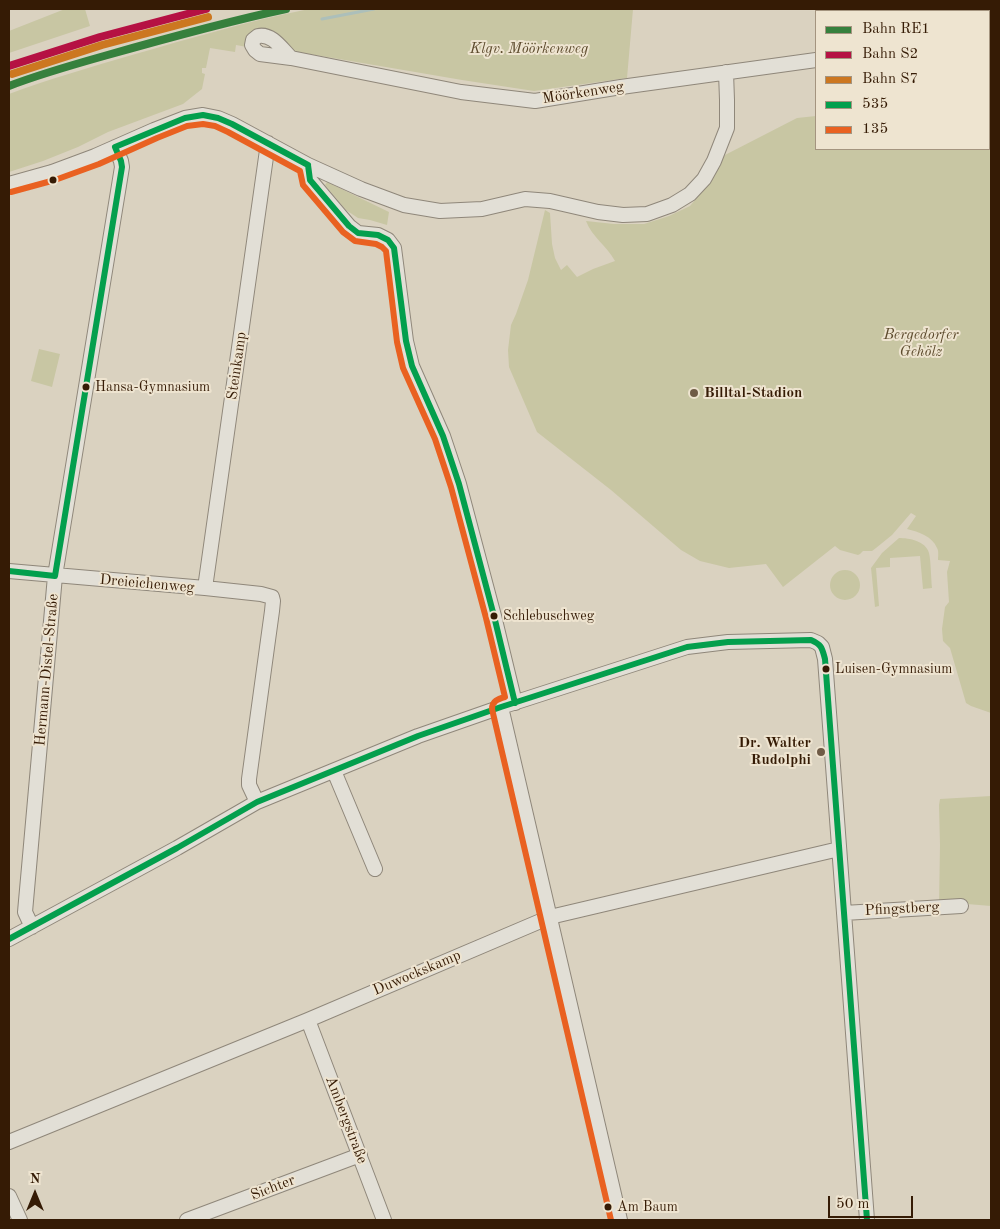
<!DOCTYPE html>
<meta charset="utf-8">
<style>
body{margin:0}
#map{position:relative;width:1000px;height:1229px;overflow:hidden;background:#dad2c0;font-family:"Old Standard TT",serif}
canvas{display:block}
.frame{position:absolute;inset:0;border:10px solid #351b05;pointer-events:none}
.legend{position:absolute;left:815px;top:10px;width:175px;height:140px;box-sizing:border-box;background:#eee4d0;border:1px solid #a4947f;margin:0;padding:6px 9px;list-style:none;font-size:15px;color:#351b05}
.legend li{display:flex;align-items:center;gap:10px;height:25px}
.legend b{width:25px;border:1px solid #a4947f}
.north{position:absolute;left:10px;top:1169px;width:50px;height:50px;-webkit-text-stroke:4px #eee4d0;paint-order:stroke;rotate:0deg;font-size:14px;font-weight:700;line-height:20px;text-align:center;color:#351b05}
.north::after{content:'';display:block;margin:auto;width:18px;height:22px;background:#351b05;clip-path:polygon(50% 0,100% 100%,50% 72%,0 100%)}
.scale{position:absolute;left:828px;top:1196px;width:85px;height:22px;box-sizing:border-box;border:2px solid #351b05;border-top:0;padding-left:6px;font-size:15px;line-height:18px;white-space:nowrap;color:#351b05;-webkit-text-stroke:4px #eee4d0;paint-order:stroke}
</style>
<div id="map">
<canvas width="1000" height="1229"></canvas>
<div class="frame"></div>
<ul class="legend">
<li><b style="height:6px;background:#36803d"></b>Bahn RE1</li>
<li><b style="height:6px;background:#b51143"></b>Bahn S2</li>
<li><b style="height:6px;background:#cc7720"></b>Bahn S7</li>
<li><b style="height:6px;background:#039f4d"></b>535</li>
<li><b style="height:6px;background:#e96121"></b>135</li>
</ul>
<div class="north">N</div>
<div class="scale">50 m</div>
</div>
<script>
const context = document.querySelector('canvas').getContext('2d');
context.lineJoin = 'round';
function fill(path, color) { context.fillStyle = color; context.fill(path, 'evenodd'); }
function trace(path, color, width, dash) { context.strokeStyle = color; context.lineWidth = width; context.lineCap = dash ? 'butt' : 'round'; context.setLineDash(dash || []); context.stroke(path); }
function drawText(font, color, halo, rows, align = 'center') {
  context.font = font + ' "Old Standard TT",serif'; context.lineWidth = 4; context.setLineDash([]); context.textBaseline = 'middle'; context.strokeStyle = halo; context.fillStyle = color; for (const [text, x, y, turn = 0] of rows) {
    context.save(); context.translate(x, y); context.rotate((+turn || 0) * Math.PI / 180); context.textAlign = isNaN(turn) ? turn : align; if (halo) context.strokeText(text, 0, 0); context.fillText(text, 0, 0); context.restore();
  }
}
const green = new Path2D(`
 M65,9H85L90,26L9,53V31Z
 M309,9H633L627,78L534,91L462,80L292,51L269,30L264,29L258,30L247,47L236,45L235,52L210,48L206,68H202V73L205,74L202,89L183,104L108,132L78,147L43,161L9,172V94C49,79 91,67 132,55C191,38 249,21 309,9Z
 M991,54V713L971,706L966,703L950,648L943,641L942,629L945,607L949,602L947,572L950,561L938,560C938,557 939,551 937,548C932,536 919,532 907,529L916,516L911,513L892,535L876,548L872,551H863L860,554L858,555L840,550L835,546L783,587L766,564L729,568L700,561L681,550L611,490L537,432L509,367L508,350L511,325L516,314L528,280L545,210L550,213L552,244L555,258L561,270L567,265L577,277L593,269L615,261C607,246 592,237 586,221L614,224H644L669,216L690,206L704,189L725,155L797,118L816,116V149H989V55Z
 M327,182L389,212L387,225L370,220L358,218L346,210L325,185Z
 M39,349L60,354L52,387L31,381Z
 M899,538C909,538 926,541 929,553C931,561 931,579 932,588L923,589L920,556L890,558V567L876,568L879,606L875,607L871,568L882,553Z
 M830 585a15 15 0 1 1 30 0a15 15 0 1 1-30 0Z
 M991,796V906L967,904L939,907L940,845L939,805L940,799Z`);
const stream = new Path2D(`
 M322,19L374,9`);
const minor = new Path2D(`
 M989,47L991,46
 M291,58C282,49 272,33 258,36L253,40L252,45L255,50L260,54L291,58L461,92L535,101L621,87L816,60
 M308,165L310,180L349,226L358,233L378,235L388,240L394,248L406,341L412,366L443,436L459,484L494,616L515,703
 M9,184L52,172L95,156L154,130L185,118L203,115L218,118L232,124L308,165L361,189L404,205L440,211L482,209L525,199L550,201L598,212L623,215L647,214L672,205L690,194L704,179L714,161L727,128V100L726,72
 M9,571L205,588L261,594L272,597L273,601L272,611L249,779V785L257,802
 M205,588L268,143
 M501,707L620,1220
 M334,771L375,869
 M844,913L961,906
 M32,927L25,912L55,576L122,167L121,161L115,147
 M9,939L177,848L257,802L418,736L501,707L687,647L728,642L811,640L818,643L822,647L825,659L867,1220
 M308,1020L384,1220
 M9,1142L308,1020L550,917L839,849
 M9,1196L20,1220
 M187,1220L360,1155`);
const bus1 = new Path2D(`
 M115,147L185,118L203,115L218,118L232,124L308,165
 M308,165L310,180L349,226L358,233L378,235L388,240L394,248L406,341L412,366L443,436L459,484L494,616L515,703
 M9,571L55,576L122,167L121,161L115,147
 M9,939L177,848L257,802L418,736L501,707L687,647L728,642L811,640C822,645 822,648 825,659L867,1220`);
const bus2 = new Path2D(`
 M11,192L55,180L99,164L157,138L187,126L203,124L215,126L228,132L300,171L303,185L343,232L355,241L376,244L382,247L386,251L397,342L403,368L435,439L451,487L486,618L505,697C498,699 492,701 492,709L611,1220`);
const rail1 = new Path2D(`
 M9,86C40,74 72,65 104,56C164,39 225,22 286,9`);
const rail2 = new Path2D(`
 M9,66L100,37L206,9`);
const rail3 = new Path2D(`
 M12,74L102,45L208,17`);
const markers = [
 [53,180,4.5,"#351b05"],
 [86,387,4.5,"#351b05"],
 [694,393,5,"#6f5b46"],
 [494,616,4.5,"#351b05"],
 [826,669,4.5,"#351b05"],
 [821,752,5,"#6f5b46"],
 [608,1207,4.5,"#351b05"]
];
const busNames = [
 ["Hansa-Gymnasium",95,387],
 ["Schlebuschweg",503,616],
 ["Luisen-Gymnasium",835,669],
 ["Am Baum",617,1207]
];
const parkNames = [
 ["Klgv. Möörkenweg",529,49],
 ["Bergedorfer",921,335],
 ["Gehölz",921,352]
];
const streetNames = [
 ["Möörkenweg",583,93,-9],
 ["Steinkamp",237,366,-82],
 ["Dreieichenweg",147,584,5],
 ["Hermann-Distel-Straße",47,670,-85],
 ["Pfingstberg",902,909,-3],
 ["Duwockskamp",417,973,-23],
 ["Ambergstraße",346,1120,69],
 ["Sichter",273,1188,-21]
];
const poiNames = [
 ["Billtal-Stadion",704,393],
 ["Dr. Walter",811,743,"right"],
 ["Rudolphi",811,760,"right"]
];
fill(green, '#c8c6a3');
trace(stream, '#acbfba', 3);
trace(minor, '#8f877a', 16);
trace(minor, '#e2dfd6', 14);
trace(bus1, '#039f4d', 6);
trace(bus2, '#e96121', 6);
trace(rail1, '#36803d', 8);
trace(rail2, '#b51143', 8);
trace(rail3, '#cc7720', 8);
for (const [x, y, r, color] of markers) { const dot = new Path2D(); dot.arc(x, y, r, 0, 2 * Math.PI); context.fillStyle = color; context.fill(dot); trace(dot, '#eee4d0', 2); }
drawText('14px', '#351b05', '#eee4d0', busNames, 'left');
drawText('italic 15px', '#5d4b2d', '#eee4d0', parkNames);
drawText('15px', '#351b05', '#eee4d0', streetNames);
drawText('bold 15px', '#351b05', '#eee4d0', poiNames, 'left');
</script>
